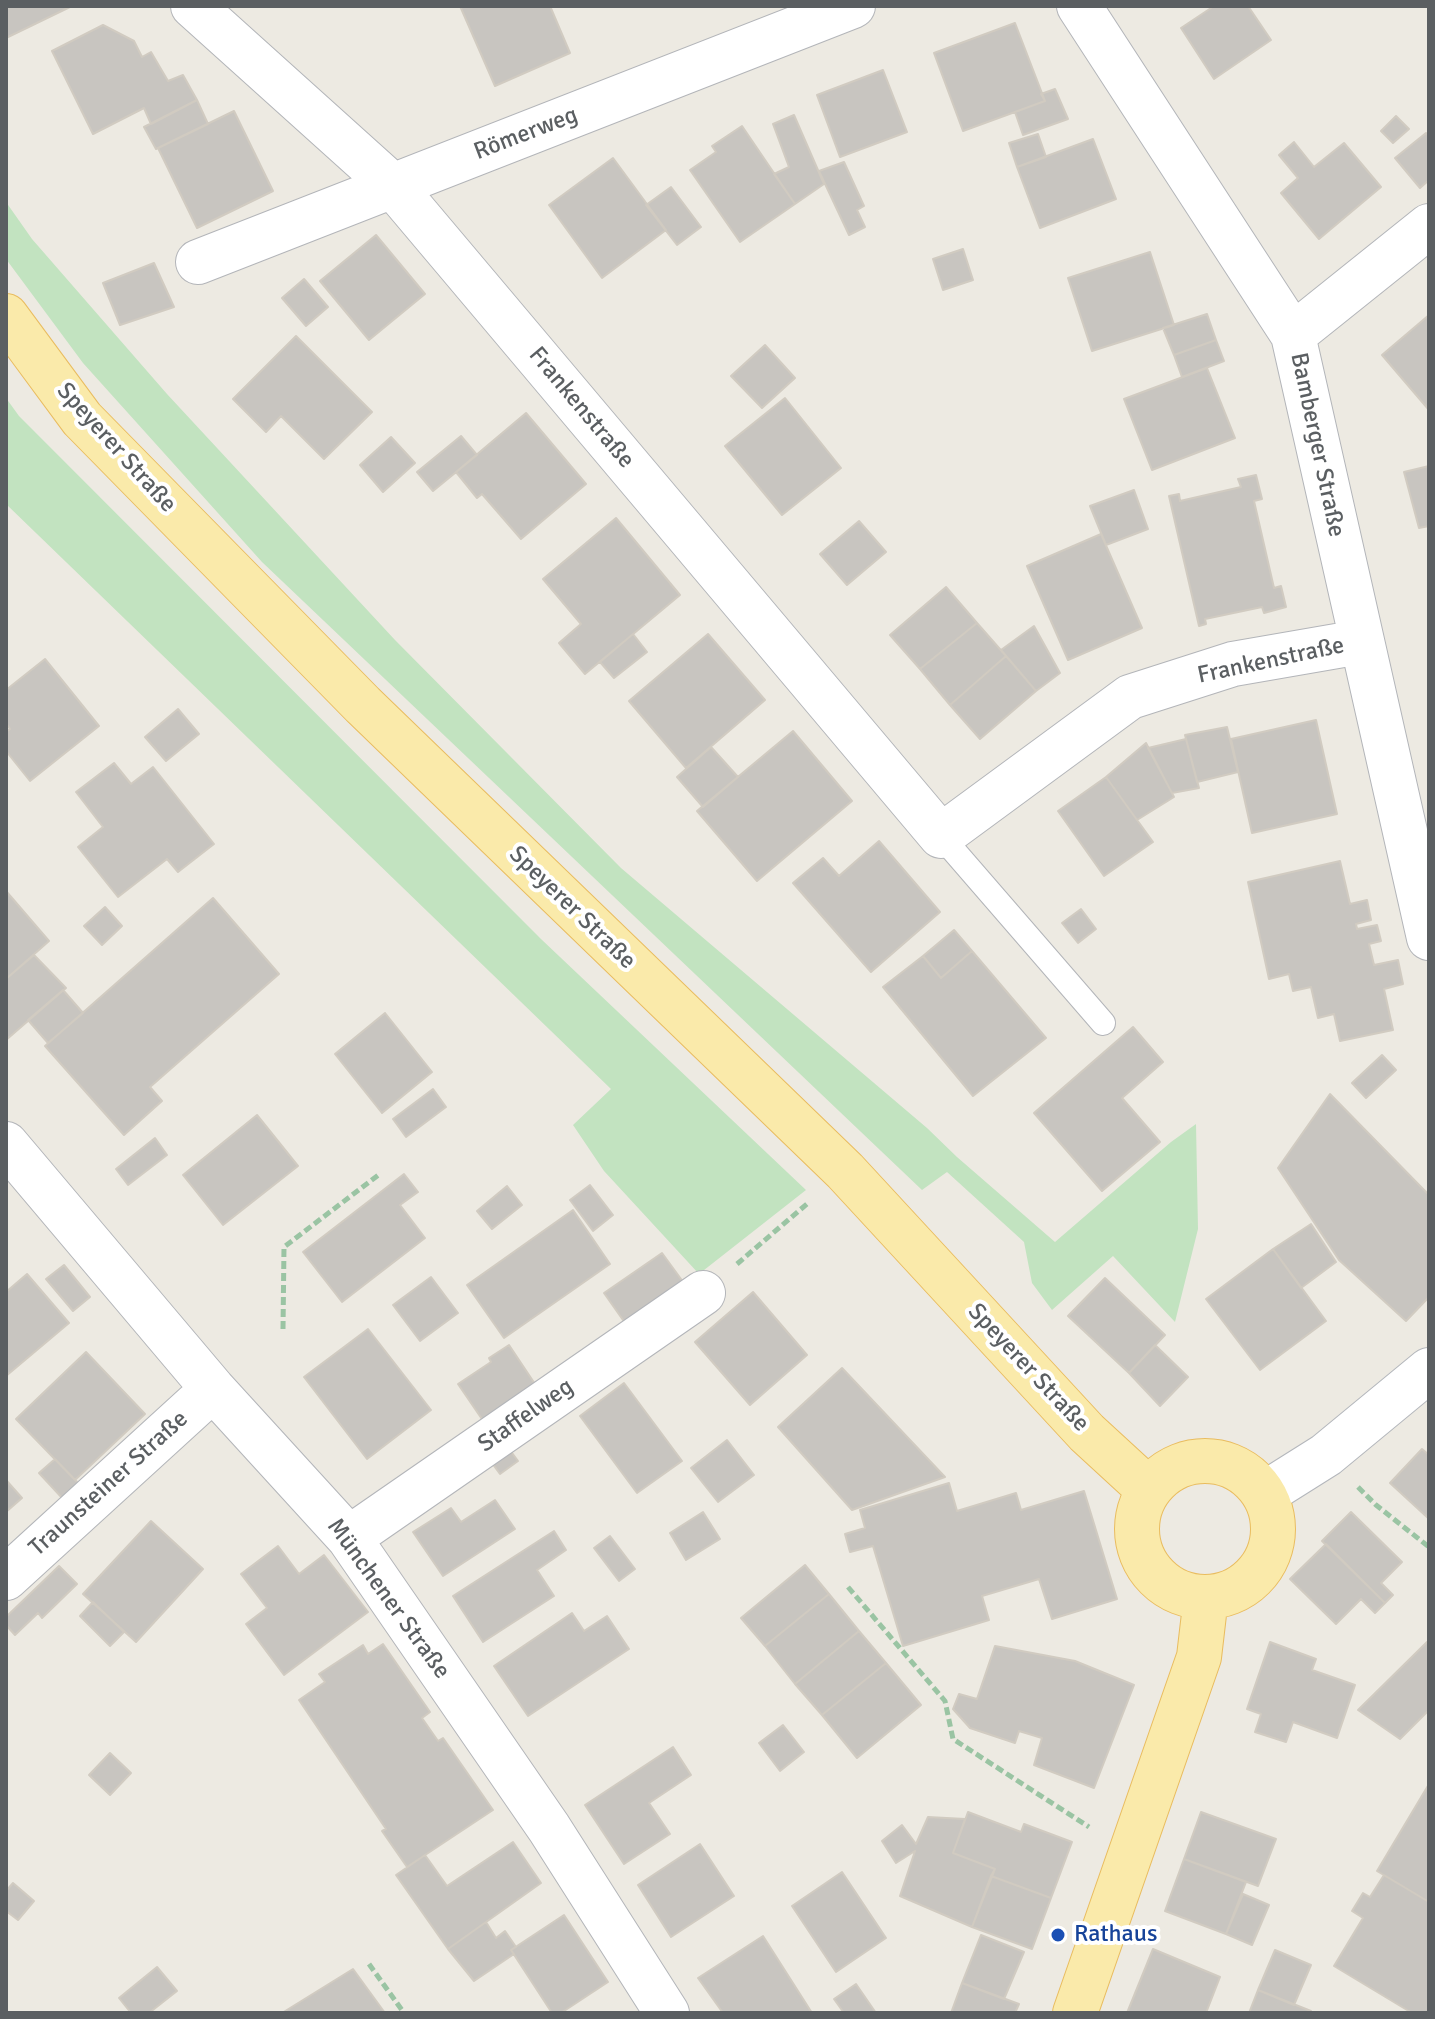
<!DOCTYPE html>
<meta charset="utf-8">
<style>
body{margin:0}
#map{position:relative;width:1435px;height:2019px;overflow:hidden;background:#edeae2;font-family:Signika,sans-serif}
canvas{display:block}
.frame{position:absolute;inset:0;border:8px solid #5b5f62;pointer-events:none}
</style>
<div id="map">
<canvas width="1435" height="2019"></canvas>
<div class="frame"></div>
</div>
<script>
const context = document.querySelector('canvas').getContext('2d');
context.lineJoin = 'round';
function fill(path, color) { context.fillStyle = color; context.fill(path, 'evenodd'); }
function trace(path, color, width, dash) { context.strokeStyle = color; context.lineWidth = width; context.lineCap = dash ? 'butt' : 'round'; context.setLineDash(dash || []); context.stroke(path); }
function drawText(font, color, halo, rows, align = 'center') {
  context.font = font + ' Signika,sans-serif'; context.lineWidth = 8; context.setLineDash([]); context.textBaseline = 'middle'; context.strokeStyle = halo; context.fillStyle = color; for (const [text, x, y, turn = 0] of rows) {
    context.save(); context.translate(x, y); context.rotate((+turn || 0) * Math.PI / 180); context.textAlign = isNaN(turn) ? turn : align; if (halo) context.strokeText(text, 0, 0); context.fillText(text, 0, 0); context.restore();
  }
}
const green = new Path2D(`
 M6,202L32,239L167,394L395,640L621,868L927,1128L957,1157L1055,1242L1171,1142L1196,1124L1198,1229L1175,1322L1113,1256L1052,1310L1032,1283L1024,1242L947,1172L922,1190L262,562L83,363L6,259Z
 M6,398L19,416L541,939L806,1190L699,1274L604,1171L573,1125L611,1089L6,504Z`);
const building = new Path2D(`
 M6,6H72L6,38Z
 M460,6H550L570,53L495,86Z
 M1214,6H1248L1271,40L1214,79L1181,28Z
 M1015,23L1045,101L963,131L934,53Z
 M103,25L134,41L142,57L151,52L168,81L183,75L197,100L151,124L144,108L93,134L52,51Z
 M883,70L907,132L840,157L817,95Z
 M1055,89L1068,119L1023,135L1015,112L1045,101L1041,94Z
 M197,100L208,124L156,149L144,127Z
 M234,111L273,191L197,228L158,148Z
 M794,115L824,184L795,204L774,174L789,167L773,124Z
 M1396,116L1409,129L1393,143L1381,131Z
 M742,126L795,204L740,242L690,170L716,152L712,146Z
 M1426,133L1429,137V180L1420,188L1395,158Z
 M1038,134L1046,157L1017,167L1009,143Z
 M1093,139L1116,199L1040,228L1017,167Z
 M1294,142L1314,167L1344,143L1381,187L1319,239L1281,193L1298,178L1279,155Z
 M613,158L666,230L602,278L549,205Z
 M844,162L864,206L857,210L865,227L849,235L819,171Z
 M671,187L701,227L677,245L646,205Z
 M376,235L425,294L369,340L320,281Z
 M963,249L973,280L943,290L933,259Z
 M1150,252L1174,325L1092,351L1068,278Z
 M154,263L174,307L120,325L103,283Z
 M304,279L328,307L306,326L282,298Z
 M1207,314L1216,340L1174,355L1163,328Z
 M1429,315V410L1382,355Z
 M296,336L372,412L324,459L281,416L266,432L233,399Z
 M1216,340L1224,361L1182,377L1174,355Z
 M765,345L795,378L762,408L731,376Z
 M1207,368L1235,438L1152,470L1124,399Z
 M785,398L841,468L782,515L725,446Z
 M526,413L586,484L521,539L482,494L477,498L456,472Z
 M461,436L477,455L433,491L417,472Z
 M391,437L415,463L383,492L360,465Z
 M1429,466V526L1419,528L1404,472Z
 M1256,475L1262,499L1254,501L1274,588L1281,586L1286,607L1264,613L1262,607L1205,619L1206,624L1199,626L1169,496L1179,494L1180,501L1241,487L1238,479Z
 M1134,490L1148,529L1106,545L1090,506Z
 M616,518L680,595L585,674L559,643L581,624L543,579Z
 M859,521L886,552L847,585L820,554Z
 M1101,534L1142,628L1068,660L1027,566Z
 M946,587L977,623L920,669L890,635Z
 M977,623L1006,656L950,705L920,669Z
 M1034,626L1060,673L1036,691L1001,650Z
 M633,634L647,652L614,678L600,662Z
 M708,634L765,700L686,768L629,701Z
 M1006,656L1036,691L980,739L950,705Z
 M45,659L99,726L30,781L6,751V732L10,729L6,723V690Z
 M178,709L199,734L166,761L145,737Z
 M1316,720L1337,814L1252,833L1231,739Z
 M1227,727L1238,772L1197,782L1185,735Z
 M793,731L852,801L757,881L697,811Z
 M1186,739L1199,788L1172,793L1148,748Z
 M1146,743L1174,797L1137,820L1106,777Z
 M711,747L738,777L703,807L677,777Z
 M114,763L131,784L153,767L214,844L178,872L167,859L118,897L78,847L103,827L76,792Z
 M1106,777L1153,842L1104,876L1058,811Z
 M879,841L940,912L871,972L793,883L823,858L839,876Z
 M1340,861L1350,904L1367,900L1371,920L1356,924L1357,929L1377,925L1381,941L1369,944L1374,965L1398,960L1403,984L1384,989L1393,1030L1340,1041L1334,1014L1318,1018L1311,987L1293,991L1289,974L1269,979L1248,882Z
 M6,891L49,941L6,979Z
 M213,898L279,974L150,1087L162,1101L124,1135L45,1046Z
 M105,907L122,926L102,945L84,926Z
 M1081,909L1096,929L1078,943L1062,923Z
 M954,930L972,951L941,978L923,956Z
 M972,951L1046,1038L973,1096L883,987L923,956L941,978Z
 M34,955L66,988L6,1040V979Z
 M63,990L83,1013L48,1043L28,1020Z
 M385,1013L432,1072L382,1113L335,1054Z
 M1133,1027L1163,1062L1122,1098L1160,1142L1102,1191L1034,1113Z
 M1382,1055L1396,1070L1366,1098L1352,1083Z
 M433,1089L446,1107L406,1137L393,1119Z
 M1330,1094L1427,1193L1429,1190V1297L1406,1321L1339,1260L1278,1168Z
 M257,1115L298,1166L223,1225L183,1175Z
 M155,1138L167,1155L128,1185L116,1169Z
 M404,1174L418,1192L400,1205L425,1238L342,1302L303,1252Z
 M590,1185L613,1215L593,1231L570,1200Z
 M507,1186L522,1205L492,1229L477,1211Z
 M573,1210L610,1264L504,1338L467,1285Z
 M1311,1224L1336,1262L1301,1288L1273,1249Z
 M1273,1249L1326,1321L1260,1370L1206,1299Z
 M662,1253L689,1290L630,1330L604,1293Z
 M64,1265L90,1297L73,1311L46,1279Z
 M27,1274L69,1323L6,1376V1292Z
 M431,1277L458,1313L420,1341L393,1305Z
 M1105,1278L1165,1335L1129,1373L1068,1316Z
 M753,1292L807,1355L750,1405L695,1342Z
 M368,1329L431,1410L367,1459L304,1377Z
 M509,1345L539,1390L486,1425L458,1384L491,1362L489,1358Z
 M1155,1345L1188,1377L1160,1406L1129,1373Z
 M86,1352L145,1414L75,1480L16,1419Z
 M842,1368L945,1477L852,1510L778,1427Z
 M624,1383L682,1461L637,1493L580,1416Z
 M727,1440L754,1475L718,1502L691,1468Z
 M504,1442L518,1461L500,1474L486,1455Z
 M1422,1449L1429,1455L1428,1518L1390,1483Z
 M55,1459L80,1485L64,1500L39,1473Z
 M6,1480L22,1498L6,1512Z
 M949,1483L957,1511L1016,1493L1021,1510L1084,1491L1117,1599L1052,1619L1039,1579L982,1596L989,1620L903,1646L873,1546L850,1552L845,1534L865,1528L860,1510Z
 M495,1500L515,1529L443,1576L413,1532L451,1508L461,1522Z
 M703,1512L720,1539L686,1560L670,1533Z
 M1351,1512L1402,1562L1381,1583L1393,1595L1385,1603L1322,1541Z
 M151,1521L203,1569L136,1642L83,1594Z
 M554,1531L566,1550L537,1570L554,1596L483,1642L453,1596Z
 M610,1536L635,1569L619,1581L594,1548Z
 M1326,1544L1385,1603L1375,1613L1361,1599L1336,1624L1290,1579Z
 M278,1546L299,1574L324,1555L368,1612L284,1675L246,1624L267,1608L241,1574Z
 M805,1565L829,1594L765,1646L741,1618Z
 M59,1566L77,1584L42,1618L38,1613L15,1635L6,1625V1617Z
 M829,1594L859,1631L795,1684L765,1646Z
 M93,1602L124,1632L110,1646L80,1616Z
 M572,1613L584,1631L607,1616L629,1649L528,1716L494,1666Z
 M859,1631L886,1663L822,1715L795,1684Z
 M1270,1642L1316,1659L1312,1670L1355,1685L1337,1738L1293,1722L1286,1742L1255,1732L1261,1714L1247,1709Z
 M1427,1642L1429,1644V1710L1400,1739L1358,1710Z
 M383,1644L430,1712L422,1718L438,1741L443,1738L493,1810L407,1867L382,1831L386,1829L299,1700L325,1682L319,1674L363,1645L368,1654Z
 M995,1646L1075,1661L1134,1685L1094,1788L1034,1765L1042,1738L1019,1731L1015,1743L970,1728L953,1709L959,1694L977,1699Z
 M886,1663L921,1705L857,1758L822,1715Z
 M783,1725L804,1752L780,1771L759,1743Z
 M673,1747L691,1775L649,1803L670,1834L624,1864L585,1805Z
 M110,1753L131,1773L110,1795L89,1775Z
 M1429,1784V1902L1377,1871Z
 M968,1812L1021,1832L1024,1824L1072,1842L1051,1898L991,1876L995,1869L953,1853Z
 M1201,1812L1276,1839L1258,1886L1184,1859Z
 M928,1817L965,1819L953,1853L995,1869L972,1927L900,1896L915,1851L896,1863L882,1841L902,1825L916,1844Z
 M513,1842L541,1883L448,1949L396,1875L425,1855L447,1886Z
 M700,1844L734,1896L671,1937L638,1885Z
 M1184,1859L1246,1882L1226,1934L1165,1911Z
 M842,1872L886,1938L836,1972L792,1906Z
 M1384,1875L1429,1902L1428,2013H1412L1334,1966L1363,1918L1352,1911L1363,1893L1370,1897Z
 M991,1876L1051,1898L1032,1949L972,1927Z
 M13,1883L34,1901L18,1920L6,1911V1891Z
 M1243,1894L1269,1905L1252,1945L1226,1934Z
 M564,1915L608,1982L561,2013H552L511,1950Z
 M486,1922L496,1938L505,1931L516,1947L511,1950L514,1954L474,1981L448,1949Z
 M981,1935L1024,1952L1004,1999L962,1983Z
 M763,1936L812,2013H723L698,1978Z
 M1153,1949L1220,1977L1206,2013H1127Z
 M1275,1950L1311,1965L1294,2005L1258,1990Z
 M157,1967L177,1991L149,2013H131L119,1998Z
 M353,1969L385,2013H282Z
 M962,1983L1019,2004L1015,2013H951Z
 M856,1984L876,2013H844L834,1999Z
 M1258,1990L1311,2011L1310,2013H1249Z`);
const path = new Path2D(`
 M737,1264L808,1203
 M283,1329L284,1247L381,1173
 M1358,1487L1376,1505L1429,1547
 M848,1587L945,1701L953,1739L1089,1827
 M369,1964L404,2013`);
const service = new Path2D(`
 M941,836L1103,1023`);
const minor = new Path2D(`
 M193,6L393,186L941,836L1130,697L1233,664L1360,642
 M1079,6L1293,335L1429,938
 M198,262L853,6
 M1293,335L1429,226
 M6,1144L213,1389L349,1538L549,1828L667,2013
 M349,1538L703,1293
 M6,1578L213,1389`);
const secondary = new Path2D(`
 M1264,1494L1326,1455L1429,1370`);
const primary = new Path2D(`
 M6,316L82,419L363,705L845,1171L1087,1433L1149,1490
 M1137 1529a68 68 0 1 1 136 0a68 68 0 1 1-136 0Z
 M1075,2013L1199,1657L1206,1597`);
const markers = [
 [1058,1935,8,"#1a4fb4"]
];
const streetNames = [
 ["Römerweg",526,134,-21],
 ["Frankenstraße",581,408,50],
 ["Bamberger Straße",1317,445,78],
 ["Speyerer Straße",116,448,48],
 ["Frankenstraße",1271,661,-12],
 ["Speyerer Straße",572,908,44],
 ["Speyerer Straße",1028,1368,47],
 ["Staffelweg",526,1416,-35],
 ["Traunsteiner Straße",109,1484,-42],
 ["Münchener Straße",388,1599,54]
];
const transitNames = [
 ["Rathaus",1074,1935]
];
fill(green, '#c2e3c0');
fill(building, '#c8c5c0');
trace(building, '#d1cbc1', 2);
trace(service, '#b3b5b9', 26);
trace(minor, '#b3b5b9', 46);
trace(secondary, '#b4b7bc', 46);
trace(primary, '#e9bc5f', 46);
trace(path, '#9ac4a3', 5, [8, 4]);
trace(service, '#fff', 24);
trace(minor, '#fff', 44);
trace(secondary, '#fff', 44);
trace(primary, '#faeaaa', 44);
for (const [x, y, r, color] of markers) { const dot = new Path2D(); dot.arc(x, y, r, 0, 2 * Math.PI); context.fillStyle = color; context.fill(dot); trace(dot, '#fff', 3); }
drawText('24px', '#5b5f62', '#fff', streetNames);
drawText('24px', '#164399', '#fff', transitNames, 'left');
</script>
